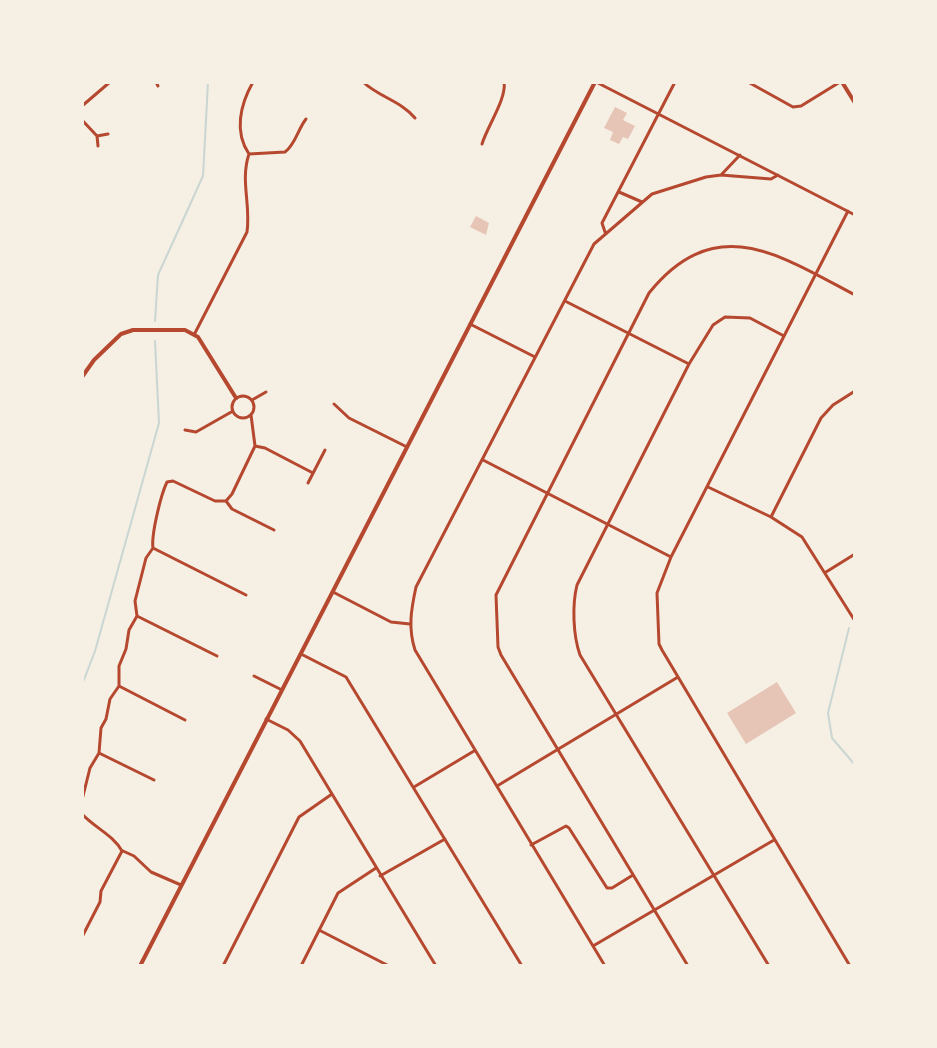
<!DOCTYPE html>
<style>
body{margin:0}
#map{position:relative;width:937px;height:1048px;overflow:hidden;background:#f6efe4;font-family:"Alegreya Sans",sans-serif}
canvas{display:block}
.frame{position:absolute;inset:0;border:84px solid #f6efe4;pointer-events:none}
</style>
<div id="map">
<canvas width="937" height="1048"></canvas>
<div class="frame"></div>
</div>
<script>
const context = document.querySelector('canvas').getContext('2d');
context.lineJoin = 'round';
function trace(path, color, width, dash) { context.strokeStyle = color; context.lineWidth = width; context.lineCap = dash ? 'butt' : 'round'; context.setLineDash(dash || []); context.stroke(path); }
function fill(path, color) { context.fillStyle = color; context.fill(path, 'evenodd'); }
const stream = new Path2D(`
 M155,321L158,275L203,176L208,82
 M849,628L828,713L832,738L855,765
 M82,685L95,651L159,423L155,341`);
const building = new Path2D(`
 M615,107L627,113L623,120L635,126L628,139L623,137L619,144L610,140L613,132L604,128Z
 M476,216L489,223L486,235L470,227Z
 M777,682L796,713L746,744L727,713Z`);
const minor = new Path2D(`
 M156,82L158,86
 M363,82C379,97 401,101 415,118
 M596,82L855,215
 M748,82L793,107L801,106L840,82
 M82,106L110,82
 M82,120L97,136L108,134
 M97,136L98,146
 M482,144C487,127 507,98 504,82
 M249,154L285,152C295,145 298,129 306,119
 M721,175L740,155
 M619,192L642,202
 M848,211L671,557L657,593L659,644L662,650L850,966
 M605,232L602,223L675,82
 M565,301L689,364
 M470,324L535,357
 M195,333L247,232C251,204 240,181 249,154C234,132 240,105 253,82
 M232 407a11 11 0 1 1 22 0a11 11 0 1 1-22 0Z
 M252,400L266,392
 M334,404L349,418L407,447
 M185,430L196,432L233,411
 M255,446L265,448L313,473
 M483,460L671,557
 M308,483L325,450
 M708,487L771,517L802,537L855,621
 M226,501L232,509L274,530
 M771,517L821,418L833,405L855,391
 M153,548L246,595
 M826,572L855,554
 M333,592L391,622L410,624
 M137,616L217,656
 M301,654L346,677L522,966
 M254,676L282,690
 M119,686L185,720
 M266,719L288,730L300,741L436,966
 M99,753L154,780
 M497,786L678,677
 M414,787L474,751
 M82,800L90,768L99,753L101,728L106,719L110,699L119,686V666L126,649L129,630L137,616L135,601L146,558L153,548C151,535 161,494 167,482L173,481L215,501H226L232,494L255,446L251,415
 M82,814C95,828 113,835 122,851
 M531,845L566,826L569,828L607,888H612L633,875
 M123,851L134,856L151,872L181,885
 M380,876L445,839
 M319,930L389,966
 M82,937L100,902L101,891L122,851
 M593,946L774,840
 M223,966L299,817L332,794
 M301,966L338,893L376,868
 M605,966L415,650C408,628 411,610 416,587L594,244L652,194L706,177L721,175L771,179L778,175
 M688,966L501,655L498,647L496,595L649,293C716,210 781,256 855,295
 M769,966L580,655C573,635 572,605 577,585L689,364L713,325L725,317L750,318L784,336`);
const tertiary = new Path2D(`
 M842,82L855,103
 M82,377L94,360L121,334L133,330H185L198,337L236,398
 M140,966L595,82`);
trace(stream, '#c9d6d2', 2);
fill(building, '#e6c5b7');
trace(minor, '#b5482f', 3);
trace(tertiary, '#b5482f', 4);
</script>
